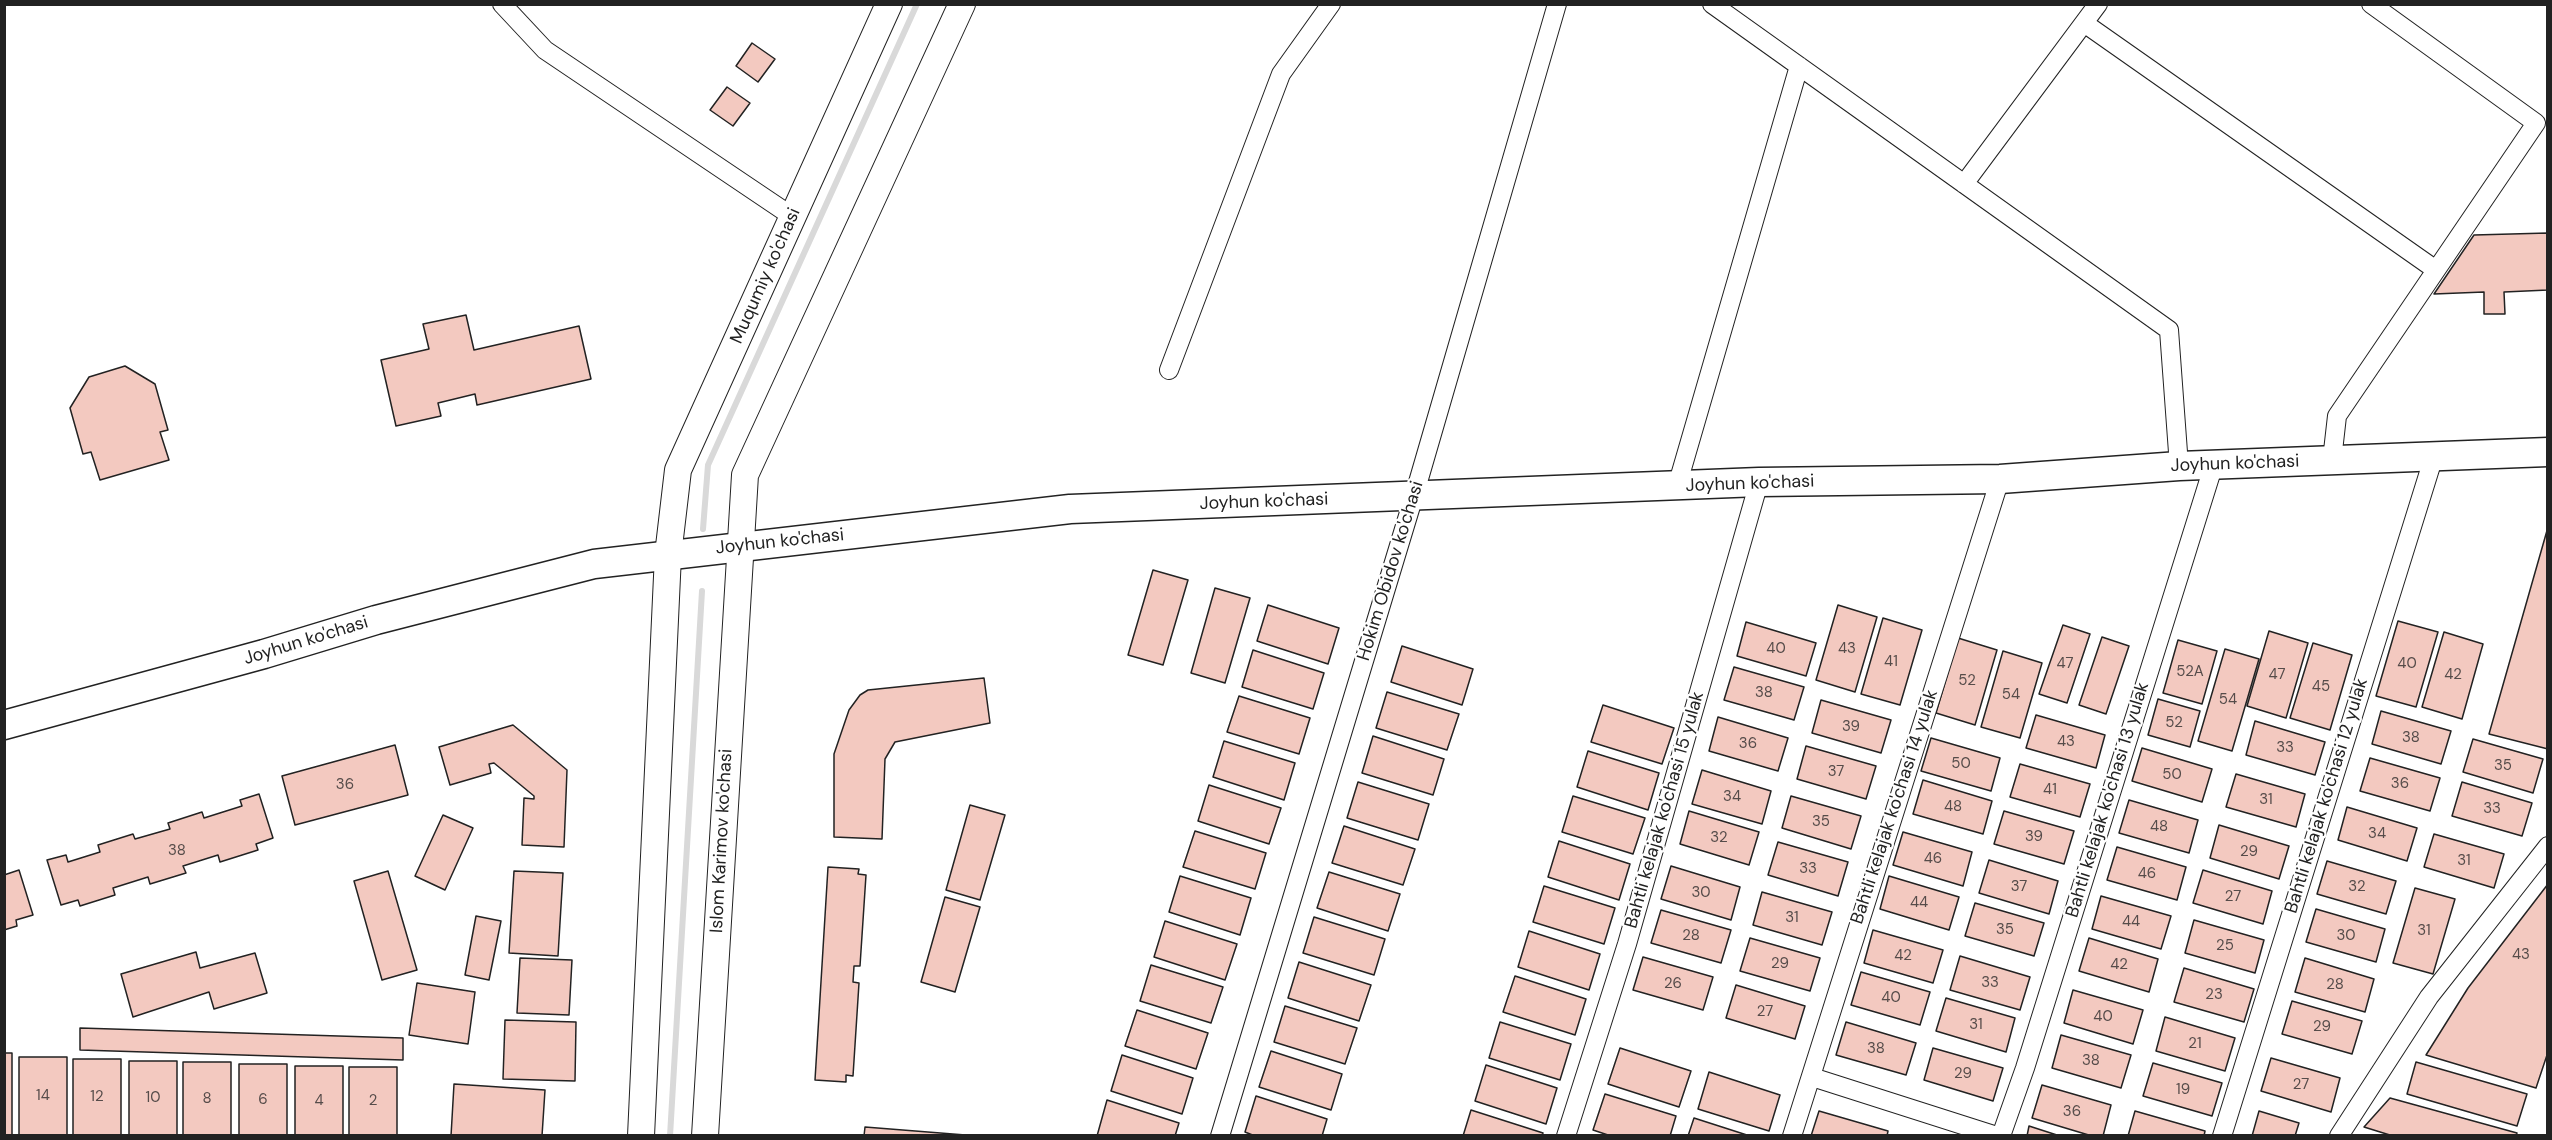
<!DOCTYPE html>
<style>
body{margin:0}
#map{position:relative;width:2552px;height:1140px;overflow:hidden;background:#fff;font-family:"DM Sans",sans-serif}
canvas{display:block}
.frame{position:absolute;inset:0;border:6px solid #222;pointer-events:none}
</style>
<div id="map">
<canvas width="2552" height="1140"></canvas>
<div class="frame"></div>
</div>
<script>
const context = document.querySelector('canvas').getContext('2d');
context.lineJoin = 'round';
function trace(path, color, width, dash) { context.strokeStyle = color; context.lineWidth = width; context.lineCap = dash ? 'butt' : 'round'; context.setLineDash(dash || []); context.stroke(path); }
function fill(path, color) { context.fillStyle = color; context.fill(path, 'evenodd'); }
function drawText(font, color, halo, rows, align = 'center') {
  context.font = font + ' "DM Sans",sans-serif'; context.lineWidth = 4.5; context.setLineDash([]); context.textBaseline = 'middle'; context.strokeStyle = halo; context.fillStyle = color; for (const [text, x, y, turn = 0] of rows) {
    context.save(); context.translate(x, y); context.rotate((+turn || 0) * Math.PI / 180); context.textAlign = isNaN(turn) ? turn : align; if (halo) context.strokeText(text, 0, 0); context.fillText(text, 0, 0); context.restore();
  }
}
const stream = new Path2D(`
 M703,529L708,465L917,4
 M670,1136L702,591`);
const building = new Path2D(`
 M752,43L775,59L758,82L736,66Z
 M727,87L750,103L733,126L710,110Z
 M2548,233V290L2504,292L2505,314H2484V292L2434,294L2474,235Z
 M466,315L474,350L579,326L591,379L477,405L475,394L438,403L441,416L396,426L381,360L429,349L423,324Z
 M125,366L155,384L168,430L160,432L169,460L100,480L91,452L83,454L70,408L89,377Z
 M2548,527V749L2489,734Z
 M1153,570L1188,580L1163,665L1128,655Z
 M1215,588L1250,598L1225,683L1191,673Z
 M1268,605L1339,628L1328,664L1257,641Z
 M1838,605L1877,617L1855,692L1816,680Z
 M1883,618L1922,630L1900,705L1861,694Z
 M2398,621L2438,632L2416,707L2376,696Z
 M1746,622L1816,643L1806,676L1737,656Z
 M2063,625L2090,634L2067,703L2039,694Z
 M2269,631L2308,643L2286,718L2247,706Z
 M2444,632L2483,644L2462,719L2422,707Z
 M2102,637L2129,646L2106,714L2079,705Z
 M1958,638L1997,650L1975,725L1936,713Z
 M2178,640L2217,651L2202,704L2163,693Z
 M2313,643L2352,655L2330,730L2290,718Z
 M1402,646L1473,669L1462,705L1391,682Z
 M2225,649L2259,659L2232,751L2198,741Z
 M1253,650L1324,673L1313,709L1242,687Z
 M2003,651L2042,663L2020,738L1981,727Z
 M1734,667L1804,687L1794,720L1724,700Z
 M984,678L990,723L895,742L885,759L882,839L834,837V754L849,710L860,695L868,690Z
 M1387,692L1459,714L1447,750L1376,728Z
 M1239,696L1310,718L1299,754L1227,732Z
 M2158,699L2200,711L2190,747L2148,735Z
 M1821,700L1891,720L1881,753L1812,733Z
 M1603,705L1674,728L1662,764L1591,742Z
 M2381,711L2451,731L2441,764L2372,744Z
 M2036,715L2105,735L2096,768L2026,748Z
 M1718,717L1788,738L1778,771L1709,751Z
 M2255,721L2325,742L2315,775L2246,755Z
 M513,725L567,770L564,847L522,845L524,798L534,799V796L494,763L489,764L491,773L450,785L439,747Z
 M1373,736L1444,759L1433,795L1362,773Z
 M1931,738L2000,758L1991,791L1921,771Z
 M2473,739L2543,759L2533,793L2463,772Z
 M1224,741L1295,763L1284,800L1213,777Z
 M395,745L408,795L295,825L282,776Z
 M1806,746L1876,766L1866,799L1797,779Z
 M2142,748L2212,769L2202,802L2132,781Z
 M1588,751L1659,773L1648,810L1577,787Z
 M2370,758L2440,778L2430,811L2360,791Z
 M2020,764L2090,784L2080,817L2010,797Z
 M1702,770L1771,791L1762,824L1692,804Z
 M2236,774L2305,794L2296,827L2226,807Z
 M1923,780L1992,801L1983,834L1913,814Z
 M1358,782L1429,804L1418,840L1347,818Z
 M2462,782L2532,803L2522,836L2452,816Z
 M1209,785L1281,808L1269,844L1198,821Z
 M259,794L273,838L256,844L258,850L220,862L218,855L183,866L186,873L150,884L148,877L113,888L115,895L80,906L78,900L61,905L47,860L66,855L68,862L100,852L98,845L133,834L135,839L170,829L168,823L202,812L204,818L242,806L240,800Z
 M1573,796L1645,818L1633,854L1562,832Z
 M1791,796L1861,816L1851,849L1782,828Z
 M2129,800L2198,820L2189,853L2119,833Z
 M970,805L1005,815L980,900L946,890Z
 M2347,807L2417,828L2407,861L2338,840Z
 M1689,811L1759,832L1749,865L1680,844Z
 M2004,811L2074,831L2064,864L1994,844Z
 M443,815L473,828L445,890L415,876Z
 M2219,825L2289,846L2279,879L2210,858Z
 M1344,826L1415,849L1403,885L1332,863Z
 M1195,831L1266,853L1255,889L1183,867Z
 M1903,832L1972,852L1963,886L1893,865Z
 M2434,834L2504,854L2494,888L2424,867Z
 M1559,841L1630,864L1619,900L1548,877Z
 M1778,842L1848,862L1838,896L1768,875Z
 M2117,847L2186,867L2177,900L2107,880Z
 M1989,860L2058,881L2049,914L1979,893Z
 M2327,861L2396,881L2386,914L2317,894Z
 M1671,866L1740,887L1731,920L1661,899Z
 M828,867L859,869L858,874L866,875L860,966H854L853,982L859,983L853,1076L846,1075V1082L815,1080Z
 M19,870L33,915L16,920L17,926L4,930V875Z
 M2203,870L2272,891L2263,924L2193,903Z
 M388,871L417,970L382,980L354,881Z
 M514,871L563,873L558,956L509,953Z
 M1329,872L1400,894L1388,931L1317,908Z
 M1180,876L1251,898L1240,935L1169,912Z
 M1889,876L1959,897L1949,930L1880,909Z
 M2548,884V1052L2536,1088L2426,1055L2468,988Z
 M1544,886L1615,908L1604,944L1533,922Z
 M2415,888L2455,899L2433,974L2393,963Z
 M1762,892L1832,912L1822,945L1753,925Z
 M2101,896L2171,916L2161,949L2092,929Z
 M945,897L980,907L955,992L921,982Z
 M1975,903L2044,923L2034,956L1965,936Z
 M2316,909L2385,929L2376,962L2306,942Z
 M1661,910L1731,930L1721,963L1651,943Z
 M476,916L501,921L489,980L465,975Z
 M1314,917L1385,939L1374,975L1303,953Z
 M2194,920L2264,940L2255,973L2185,953Z
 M1165,921L1237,944L1225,980L1154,957Z
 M1873,930L1943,950L1933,983L1864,963Z
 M1529,931L1600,954L1589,990L1518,967Z
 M1750,938L1820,958L1810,991L1740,971Z
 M2089,938L2158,959L2149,992L2079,971Z
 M196,952L200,968L255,953L267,993L214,1009L209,992L133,1017L121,974Z
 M1960,956L2030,977L2020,1010L1950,990Z
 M1643,957L1713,977L1703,1010L1633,990Z
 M520,958L572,960L569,1015L517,1013Z
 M2305,958L2374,979L2365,1012L2295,992Z
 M1299,962L1371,985L1359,1021L1288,998Z
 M1151,965L1223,987L1211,1023L1140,1001Z
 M2184,968L2254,989L2244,1022L2174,1002Z
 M1861,972L1930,992L1920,1025L1851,1005Z
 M1515,976L1586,999L1575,1035L1503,1012Z
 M417,983L475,992L468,1044L409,1035Z
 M1736,985L1805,1006L1795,1039L1726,1018Z
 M2073,990L2143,1010L2133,1044L2064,1023Z
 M1946,998L2015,1018L2006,1052L1936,1031Z
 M2292,1001L2362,1021L2352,1054L2282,1034Z
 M1285,1006L1357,1028L1345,1064L1274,1042Z
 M1137,1010L1208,1033L1196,1069L1125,1046Z
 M2165,1017L2235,1038L2225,1071L2156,1051Z
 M505,1020L576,1022L575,1081L503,1079Z
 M1500,1022L1571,1044L1560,1080L1489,1058Z
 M1846,1022L1916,1043L1906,1075L1836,1055Z
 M80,1028L403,1038V1060L80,1050Z
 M2061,1035L2131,1055L2121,1088L2052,1068Z
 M1620,1048L1691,1071L1679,1107L1608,1084Z
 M1933,1048L2003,1068L1993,1101L1924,1080Z
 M1271,1051L1342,1074L1331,1110L1259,1087Z
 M4,1053H12V1136H4Z
 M1122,1055L1193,1078L1182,1114L1111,1091Z
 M19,1057H67V1136H19Z
 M2271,1058L2340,1078L2331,1112L2261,1091Z
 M73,1059H121V1136H73Z
 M129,1061H177V1136H129Z
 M183,1062H231V1136H183Z
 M2416,1062L2527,1094L2517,1126L2407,1094Z
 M2153,1063L2222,1083L2212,1116L2143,1096Z
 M239,1064H287V1136H239Z
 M1486,1065L1557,1088L1546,1124L1475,1101Z
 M295,1066H343V1136H295Z
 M349,1067H397V1136H349Z
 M1709,1072L1780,1095L1769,1131L1698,1109Z
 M454,1084L545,1090L542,1136H451Z
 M2042,1085L2111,1105L2103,1136H2092L2032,1118Z
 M1605,1094L1676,1116L1670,1136H1611L1593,1130Z
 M1256,1096L1327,1119L1322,1136H1255L1245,1132Z
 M2390,1098L2517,1133L2516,1136H2393L2364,1127Z
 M1107,1100L1179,1123L1175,1136H1097Z
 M1471,1110L1543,1133L1542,1136H1463Z
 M1819,1111L1888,1131L1887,1136H1811Z
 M2135,1111L2205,1131L2204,1136H2128Z
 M2259,1111L2299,1123L2295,1136H2252Z
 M1694,1118L1750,1136H1688Z
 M2029,1126L2060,1136H2027Z
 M865,1127L978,1136H864Z`);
const minor = new Path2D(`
 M502,4L545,50L793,217
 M1712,4L2169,330L2179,466
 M2084,23L2436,270
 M1964,184L2098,4
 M1169,370L1281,74L1331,4
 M2332,460L2337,416L2536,123L2371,4
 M1677,486L1799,66
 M1812,1077L1997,1136
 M1220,1136L1414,496L1557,4
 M1566,1136L1627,944L1759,482
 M1792,1136L2000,479
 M2001,1136L2025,1068L2214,464
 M2222,1136L2434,456
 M2339,1136L2429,997L2548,846`);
const secondary = new Path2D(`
 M641,1136L668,555L678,470L889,4
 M705,1136L745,475L962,4`);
const primary = new Path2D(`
 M4,725L264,654L376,620L594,564L1070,509L1759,482L2000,479L2179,466L2548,452`);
const numberNames = [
 ["40",1776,649],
 ["43",1847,649],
 ["41",1891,662],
 ["47",2065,664],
 ["40",2407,664],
 ["52A",2190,672],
 ["47",2277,675],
 ["42",2453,675],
 ["52",1967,681],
 ["45",2321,687],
 ["38",1764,693],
 ["54",2011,695],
 ["54",2228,700],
 ["52",2174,723],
 ["39",1851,727],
 ["38",2411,738],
 ["43",2066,742],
 ["36",1748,744],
 ["33",2285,748],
 ["50",1961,764],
 ["35",2503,766],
 ["37",1836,772],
 ["50",2172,775],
 ["36",2400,784],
 ["36",345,785],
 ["41",2050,790],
 ["34",1732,797],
 ["31",2266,800],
 ["48",1953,807],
 ["33",2492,809],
 ["35",1821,822],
 ["48",2159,827],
 ["34",2377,834],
 ["39",2034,837],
 ["32",1719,838],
 ["38",177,851],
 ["29",2249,852],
 ["46",1933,859],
 ["31",2464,861],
 ["33",1808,869],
 ["46",2147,874],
 ["37",2019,887],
 ["32",2357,887],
 ["30",1701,893],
 ["27",2233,897],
 ["44",1919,903],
 ["31",1792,918],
 ["44",2131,922],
 ["35",2005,930],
 ["31",2424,931],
 ["28",1691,936],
 ["30",2346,936],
 ["25",2225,946],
 ["43",2521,955],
 ["42",1903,956],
 ["29",1780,964],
 ["42",2119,965],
 ["33",1990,983],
 ["26",1673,984],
 ["28",2335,985],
 ["23",2214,995],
 ["40",1891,998],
 ["27",1765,1012],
 ["40",2103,1017],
 ["31",1976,1025],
 ["29",2322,1027],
 ["21",2195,1044],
 ["38",1876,1049],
 ["38",2091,1061],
 ["29",1963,1074],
 ["27",2301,1085],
 ["19",2183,1090],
 ["14",43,1096],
 ["12",97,1097],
 ["10",153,1098],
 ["8",207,1099],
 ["6",263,1100],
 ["4",319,1101],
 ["2",373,1101],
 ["36",2072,1112]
];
const streetNames = [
 ["Muqumiy ko'chasi",766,276,-66],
 ["Joyhun ko'chasi",2235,464,-2],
 ["Joyhun ko'chasi",1750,484,-2],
 ["Joyhun ko'chasi",1264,502,-2],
 ["Joyhun ko'chasi",780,542,-6],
 ["Hokim Obidov ko'chasi",1391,571,-73],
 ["Joyhun ko'chasi",306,641,-17],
 ["Bahtli kelajak ko'chasi 12 yulak",2327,796,-73],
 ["Bahtli kelajak ko'chasi 13 yulak",2108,800,-73],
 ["Bahtli kelajak ko'chasi 14 yulak",1895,807,-72],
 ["Bahtli kelajak ko'chasi 15 yulak",1665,810,-74],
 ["Islom Karimov ko'chasi",722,841,-87]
];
trace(stream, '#d9d9d9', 6);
fill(building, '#f3c9c0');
trace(building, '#222', 1.5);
trace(minor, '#222', 20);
trace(secondary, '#222', 28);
trace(primary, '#222', 31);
trace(minor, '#fff', 18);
trace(secondary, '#fff', 26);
trace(primary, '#fff', 28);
drawText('15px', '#564c4a', null, numberNames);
drawText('18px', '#222', '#fff', streetNames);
</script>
